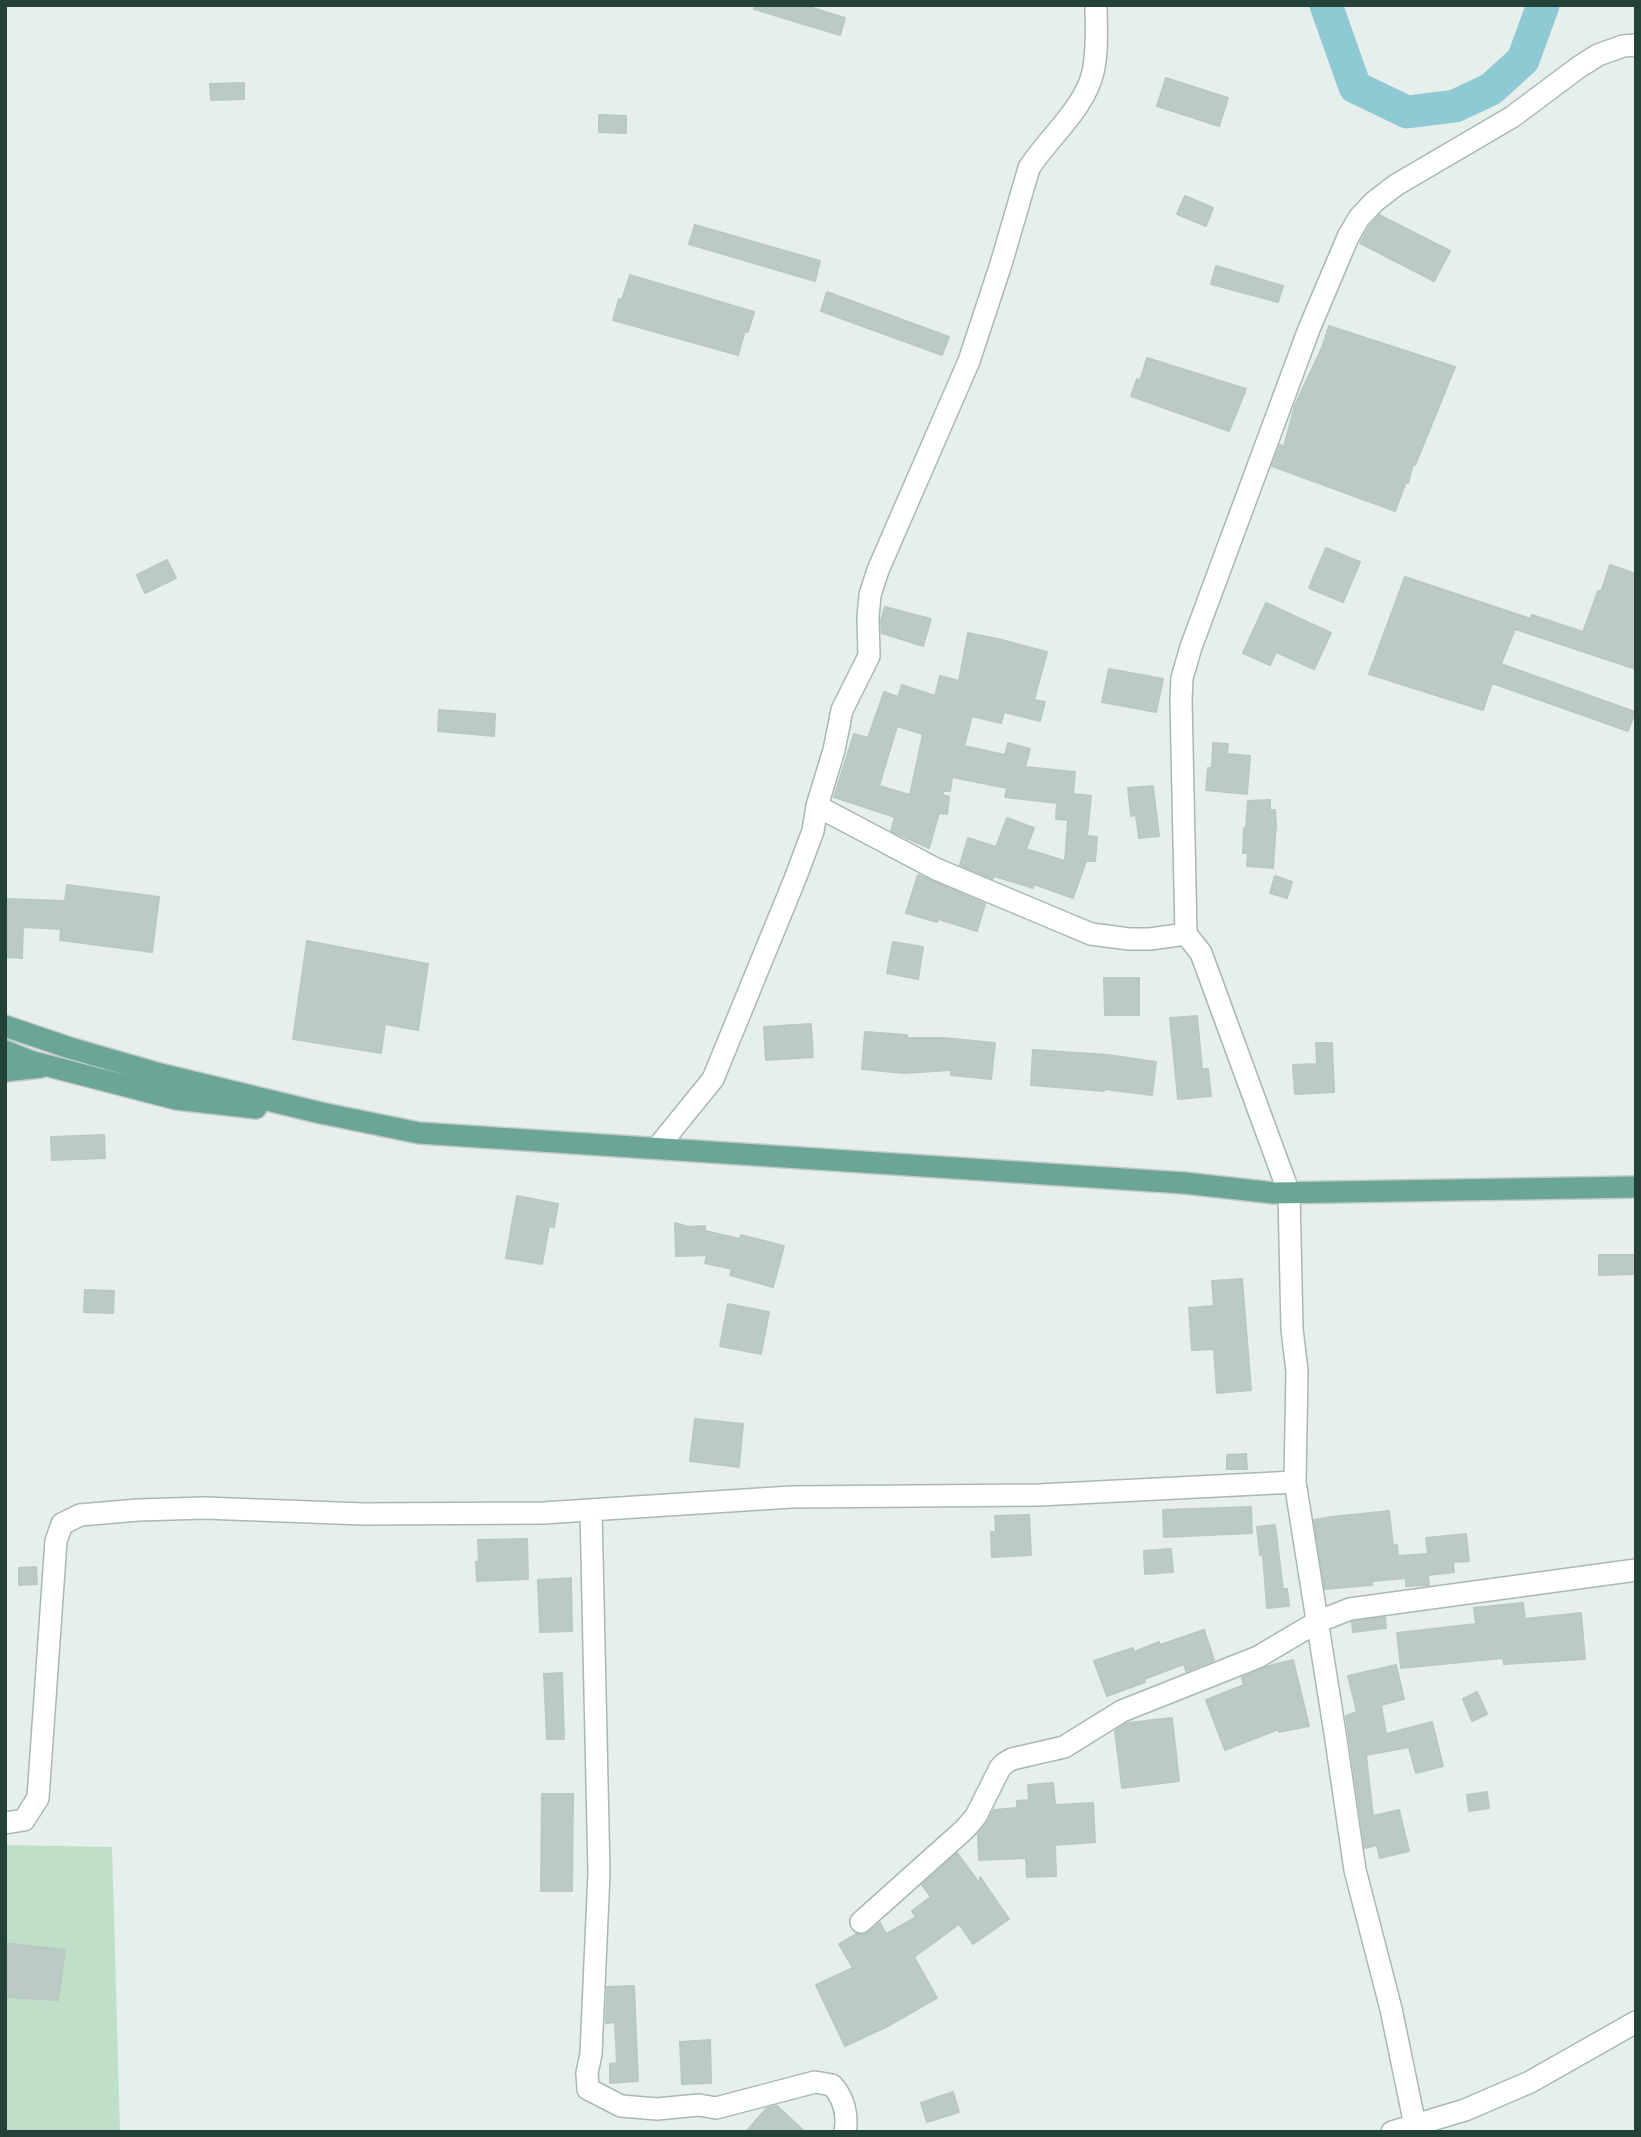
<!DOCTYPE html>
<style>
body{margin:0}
#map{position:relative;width:1641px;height:2137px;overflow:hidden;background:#e6efeb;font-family:"Source Sans 3",sans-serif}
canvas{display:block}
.frame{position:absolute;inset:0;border:7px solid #24423a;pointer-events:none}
</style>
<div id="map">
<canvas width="1641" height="2137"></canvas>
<div class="frame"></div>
</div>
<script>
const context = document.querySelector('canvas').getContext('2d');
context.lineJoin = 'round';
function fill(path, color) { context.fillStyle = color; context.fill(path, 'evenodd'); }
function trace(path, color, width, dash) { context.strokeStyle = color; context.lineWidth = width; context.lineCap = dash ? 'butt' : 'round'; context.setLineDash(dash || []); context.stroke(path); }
const green = new Path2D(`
 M5,1845L112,1847L120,2132H5Z`);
const river = new Path2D(`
 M1326,5L1355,87L1407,112L1455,106L1491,89L1523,60L1543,5`);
const building = new Path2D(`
 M755,5H803L845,18L840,35L754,9Z
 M1166,78L1228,98L1219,126L1157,106Z
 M244,83V99L211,100L210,84Z
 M599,115L626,116V133L599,132Z
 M1185,196L1213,208L1206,226L1177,214Z
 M1379,215L1450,251L1434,281L1360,243L1370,226Z
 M695,225L820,261L815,281L689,244Z
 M1216,266L1283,286L1278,302L1211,284Z
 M630,275L754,312L748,332L745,331L738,355L613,320L619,299L622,300Z
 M827,292L949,337L942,355L821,311Z
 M1329,326L1455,367L1415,465L1413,464L1408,483L1406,482L1395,511L1272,466L1280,445L1284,447L1295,405L1322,348Z
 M1147,358L1246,389L1229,431L1131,396L1137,379L1140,381Z
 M1326,548L1360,562L1343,602L1309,588Z
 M167,560L176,578L145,593L137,575Z
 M1610,565L1636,574V669L1515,629L1501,664L1635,712L1628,731L1492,683L1483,710L1369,674L1405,577L1531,619L1532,615L1583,632L1598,591L1601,592Z
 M1266,603L1331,633L1314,669L1276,652L1270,665L1243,653Z
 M885,607L931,619L923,646L882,633L881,621Z
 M968,633L998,639L1047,652L1034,700L1045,702L1040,721L1004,712L1001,723L972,716L964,746L1005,755L1008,743L1030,749L1025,767L1075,772L1073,794L1091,796L1087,836L1097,837L1095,861H1086L1073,898L1034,884L1033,888L994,876L993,879L960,865L968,838L996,847L1007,818L1034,828L1026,849L1065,861L1068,820L1056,819L1057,803L1005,797L1007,788L952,777L950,791H943V795L949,797L947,814L939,813L929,848L891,831L895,817L834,797L854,734L868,738L884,692L898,697L902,685L935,696L940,676L959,681ZM897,726L923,734L910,795L879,786Z
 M1109,669L1163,679L1156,712L1102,702Z
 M439,710L495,714L494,736L438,731Z
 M1213,743L1228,744L1227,754L1250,756L1247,794L1206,790L1208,768H1212Z
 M1153,786L1159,836L1139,838L1136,815L1131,816L1128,788Z
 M1270,800V810H1275L1276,825L1273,868L1247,866L1248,853H1243L1244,828H1246L1248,801Z
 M918,875L985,904L977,931L938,919L937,922L906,913Z
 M1275,876L1292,882L1287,898L1270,893Z
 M67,885L159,897L152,952L60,940L61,929L23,927L22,958L5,957V899L65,901Z
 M307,941L428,964L418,1030L385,1024L381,1053L293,1039Z
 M893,942L923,947L918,979L887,973Z
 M1104,978H1139V1015H1105Z
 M1197,1016L1202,1069H1208L1211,1096L1178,1099L1170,1018Z
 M811,1024L813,1057L766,1060L764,1027Z
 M865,1032L907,1035V1038H945L995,1043L991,1079L951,1075V1070L904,1073L862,1069Z
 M1316,1043H1332L1334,1092L1295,1094L1293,1065L1317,1064Z
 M1033,1050L1108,1055L1156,1062L1152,1095L1104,1089V1091L1031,1085Z
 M104,1135L105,1158L52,1160L51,1137Z
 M517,1196L558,1204L554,1227L549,1226L542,1264L506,1258Z
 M675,1223L689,1227L705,1226V1231L740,1239L741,1235L784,1246L773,1287L730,1275L732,1269L705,1263L707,1255L676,1256Z
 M1599,1255H1636V1274L1599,1275Z
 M1242,1279L1251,1390L1217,1393L1214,1349L1192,1350L1189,1308L1214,1306L1212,1281Z
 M85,1290L114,1291L113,1313L84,1312Z
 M728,1304L769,1312L761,1354L720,1346Z
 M695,1419L743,1424L739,1467L690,1461Z
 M1246,1454L1247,1469H1227V1455Z
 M1251,1507L1252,1533L1164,1537L1163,1510Z
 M1389,1511L1393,1546L1397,1545L1398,1556L1428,1554L1426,1538L1466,1534L1469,1561L1453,1562L1454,1572L1428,1575L1429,1585L1406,1586V1578L1372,1581V1585L1325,1589L1314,1520L1331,1517Z
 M1029,1515L1031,1555L992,1557L991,1532H996L995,1516Z
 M1275,1525L1283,1589H1287L1289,1606L1267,1608L1263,1555H1260L1257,1527Z
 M527,1539L528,1579L477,1581L476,1562H479L478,1540Z
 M1171,1549L1173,1572L1145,1574L1144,1551Z
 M36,1567L37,1584L19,1585V1568Z
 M571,1578L572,1631L540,1632L538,1580Z
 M1523,1603L1525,1619L1581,1613L1585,1659L1504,1664L1503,1658L1401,1668L1397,1633L1476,1624L1474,1608Z
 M1385,1617L1386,1628L1353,1632L1352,1622Z
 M1204,1630L1214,1660L1186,1671L1184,1664L1144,1679L1145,1682L1107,1696L1094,1661L1133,1648L1134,1652L1159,1642L1160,1645Z
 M1293,1660L1309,1726L1279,1732V1729L1225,1750L1206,1700L1244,1685L1242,1678L1269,1666Z
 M1396,1665L1404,1699L1381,1705L1386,1734L1432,1722L1443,1766L1416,1773L1409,1747L1366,1755L1373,1816L1399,1810L1409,1851L1380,1858L1377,1845L1365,1848L1346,1716L1357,1712L1348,1676Z
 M562,1673L564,1739H547L544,1674Z
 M1477,1692L1487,1714L1472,1721L1463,1699Z
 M1172,1718L1179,1781L1122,1788L1115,1731L1127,1723Z
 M1053,1783L1055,1805L1093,1803L1095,1842L1055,1845L1056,1876L1027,1877L1026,1858L979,1860L978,1834L986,1824L994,1810L1017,1808V1801L1029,1800L1028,1785Z
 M1487,1792L1489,1808L1469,1811L1467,1795Z
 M542,1794H573L572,1891H541Z
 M957,1853L980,1884V1877L1009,1919L973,1944L959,1924L914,1957L937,1998L890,2025L845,2046L816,1985L853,1968L839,1944L856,1934L863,1935L869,1932L880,1923L886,1934L916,1917L912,1911L931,1897L922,1885Z
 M5,1943L65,1950L58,2000L5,1997Z
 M634,1986L638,2081L610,2083V2064L617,2063L615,2022L606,2023L607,1987Z
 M710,2040L711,2083L682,2084L680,2042Z
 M953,2092L959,2112L927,2122L921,2103Z
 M777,2106L805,2132H746L767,2108Z`);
const street = new Path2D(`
 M817,806L936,869L1091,934L1129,939H1150L1186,934
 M657,1148L713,1079L795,879L813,831L817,806L834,750L842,710L869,656L868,617L870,595L878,570L969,361L1001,264L1029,168C1048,138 1085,108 1093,72C1098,51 1096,27 1096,5
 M591,1510L599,1873L591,2054L587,2073L588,2089L621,2106L657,2109L699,2105L716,2108L815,2082L832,2085C844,2098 848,2115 845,2132
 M5,1823L24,1820L38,1798L56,1541L62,1524L80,1515L138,1510L205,1508L363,1514L543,1513L791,1497L1039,1495L1295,1482
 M861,1922L965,1829L976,1816L1000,1768L1005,1763L1012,1759L1064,1747L1122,1711L1258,1657L1317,1622L1350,1609L1636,1570
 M1415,2125L1391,2009L1355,1870L1335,1733L1295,1482L1297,1371L1292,1329L1289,1193L1201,953L1186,934L1181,700L1182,678L1191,647L1309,329L1348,237L1359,218L1374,202L1396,185L1512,117L1579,67L1598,55L1623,46L1636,45`);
const secondary = new Path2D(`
 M1392,2132L1465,2110L1530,2082L1636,2022`);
const primary = new Path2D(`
 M5,1026L70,1048L160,1074L321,1113L419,1133L1184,1183L1274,1193L1636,1187
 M5,1051L33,1062L176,1099L256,1108
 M5,1071L41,1067`);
fill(green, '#bfe0c8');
trace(river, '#8ec9d4', 33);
fill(building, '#bbcac4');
trace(building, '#b8c9c2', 2);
trace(street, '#a8b8b2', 24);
trace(secondary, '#a4bbb3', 24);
trace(primary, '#c2cac8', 24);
trace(street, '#fff', 21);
trace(secondary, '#fff', 21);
trace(primary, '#6aa596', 21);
</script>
